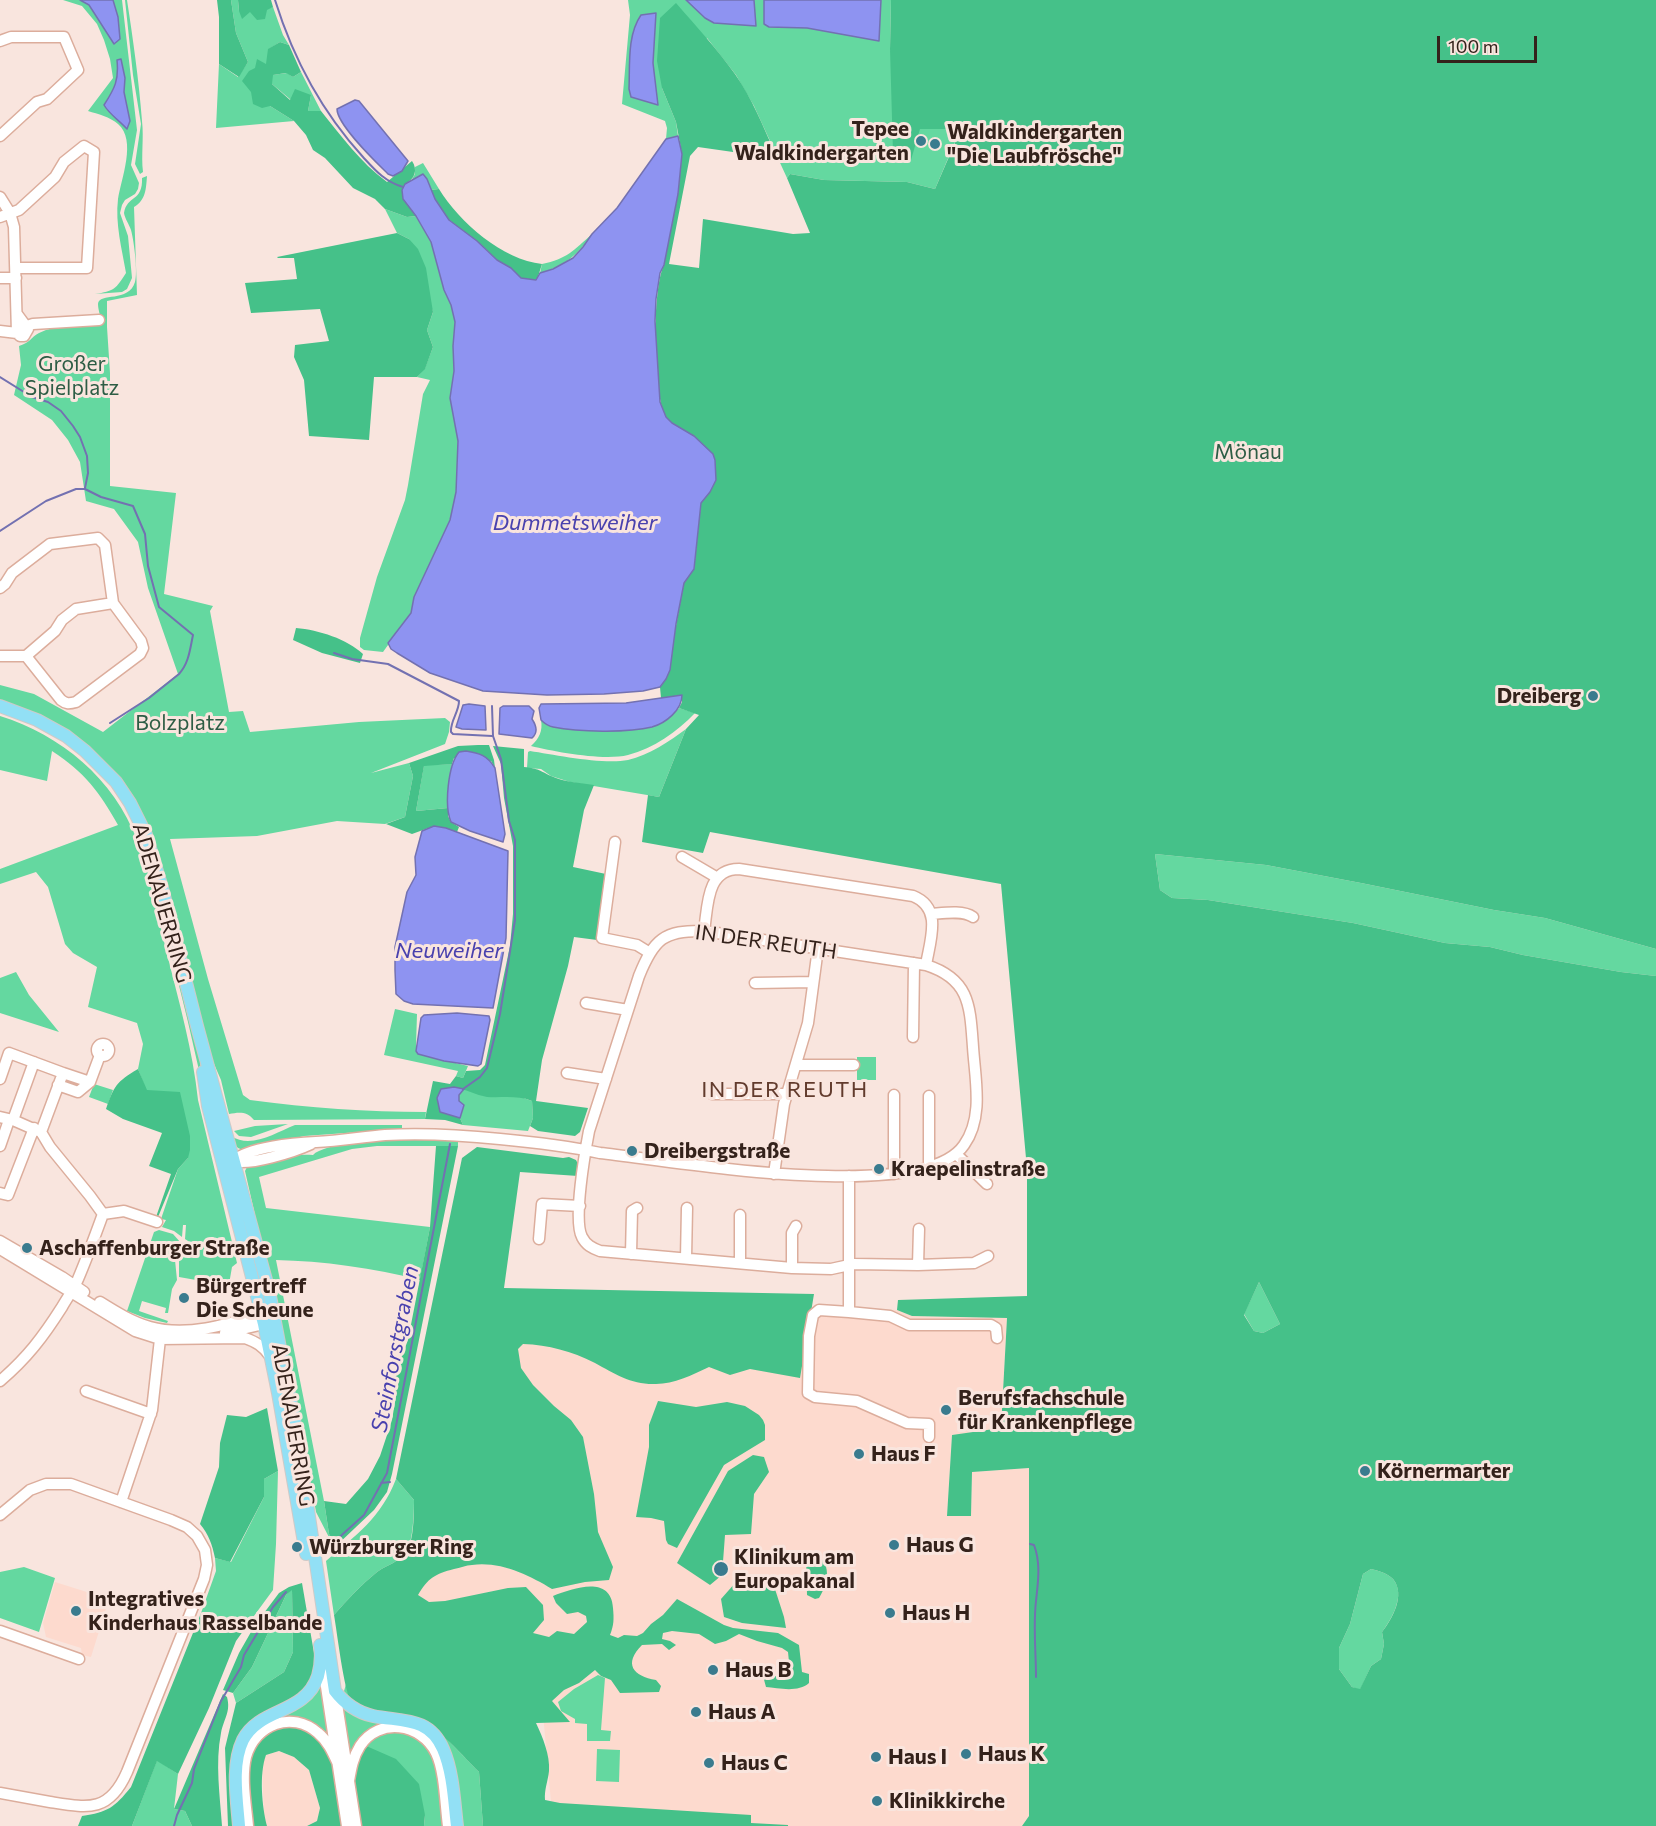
<!DOCTYPE html>
<meta charset="utf-8">
<style>
body{margin:0}
#map{position:relative;width:1656px;height:1826px;overflow:hidden;background:#f9e5de;font-family:Commissioner,sans-serif}
canvas{display:block}
.scale{position:absolute;left:1437px;top:36px;width:100px;height:27px;box-sizing:border-box;border:3px solid #34221b;border-top:0;padding-left:8px;font-size:18px;line-height:21px;white-space:nowrap;color:#34221b;-webkit-text-stroke:4px #f9e5de;paint-order:stroke}
</style>
<div id="map">
<canvas width="1656" height="1826"></canvas>
<div class="scale">100 m</div>
</div>
<script>
const context = document.querySelector('canvas').getContext('2d');
context.lineJoin = 'round';
function fill(path, color) { context.fillStyle = color; context.fill(path, 'evenodd'); }
function trace(path, color, width, dash) { context.strokeStyle = color; context.lineWidth = width; context.lineCap = dash ? 'butt' : 'round'; context.setLineDash(dash || []); context.stroke(path); }
function drawText(font, color, halo, rows, align = 'center') {
  context.font = font + ' Commissioner,sans-serif'; context.lineWidth = 6; context.setLineDash([]); context.textBaseline = 'middle'; context.strokeStyle = halo; context.fillStyle = color; for (const [text, x, y, turn = 0] of rows) {
    context.save(); context.translate(x, y); context.rotate((+turn || 0) * Math.PI / 180); context.textAlign = isNaN(turn) ? turn : align; if (halo) context.strokeText(text, 0, 0); context.fillText(text, 0, 0); context.restore();
  }
}
const built = new Path2D(`
 M440,1288L813,1299L812,1308L897,1310L912,1316L1007,1318L1001,1429L952,1435L947,1515L971,1516L972,1472L1029,1468V1816L1022,1826H617L553,1824L540,1681L407,1669Z
 M55,1582L109,1599L91,1657L82,1655L81,1648L46,1637L43,1623Z
 M279,1751L294,1757L309,1770L320,1808L317,1821L307,1826H267L264,1816L262,1765L266,1755Z`);
const green = new Path2D(`
 M63,0H122L137,130L131,165L139,183L138,189L135,194L125,200L122,205L120,213L128,236L132,278L127,289L122,292L95,294C114,291 116,289 126,273C122,249 115,224 118,199C121,179 137,140 118,124C110,117 98,114 88,111L113,78L110,59L104,40L97,24L82,6Z
 M125,0H127C133,39 139,81 142,121C144,138 141,155 143,172L140,174L135,164L141,124L133,75Z
 M231,0H238L239,11L250,12L273,7L283,35L289,45L280,42L269,49L270,106L294,121L216,128L219,64L238,77L248,62L236,33Z
 M628,0H891L890,49L920,129L961,128L935,189L907,182L824,180L790,174L787,178L754,106L736,75L707,38L662,88L676,122L678,136L666,139L667,128L665,121L622,104L630,15Z
 M301,72L321,111H308L311,95L291,100L272,84V75L287,73L293,77Z
 M423,163L439,189L431,190L427,179L411,181L415,174V167Z
 M147,176C146,189 146,200 134,207L137,295L107,301V327L110,373V486L176,493L164,594L213,606L210,611L229,712L243,711L250,732L359,722L445,718L450,722L449,732L445,744L371,773L409,763L413,776L405,817L385,824L337,821L257,836L170,839L208,979L243,1095L250,1100C309,1108 367,1112 426,1112L425,1119L254,1120C247,1111 239,1112 229,1114L221,1080L208,1050L161,866L102,760L0,701V685L34,694L103,732L178,674L148,588L138,542L114,509L86,501L80,462L68,440L52,420L14,395L21,365L19,346C31,342 30,338 39,333C57,324 82,325 102,323C101,318 98,310 98,304C99,292 129,303 135,282C138,272 134,241 131,230C129,224 125,219 124,213C127,195 143,202 142,178Z
 M385,209L407,217L416,216L431,242L444,290L451,305L455,322L453,346L454,371L450,398L458,441L456,492L450,520L414,597L411,613L383,652L364,650L360,647V638L377,577L405,500L408,485L423,394L430,380L417,377L425,368L433,347L427,330L433,312L409,239L397,233Z
 M592,234C579,254 564,267 540,273L542,264C567,259 574,250 592,234Z
 M679,708L695,713C677,732 654,748 628,755C604,761 556,752 531,746C539,739 543,731 541,720L544,723L667,719Z
 M0,716C61,735 114,779 137,840C151,875 158,917 167,954C179,1002 193,1051 198,1100L237,1263L232,1267L228,1290H208L209,1281L197,1278L196,1280L179,1277V1260L183,1245H188V1241L185,1239L186,1225H183L182,1237L174,1231L162,1227L166,1220L161,1219L178,1169L188,1158L146,1090L138,1069L143,1044L137,1023L88,1007L97,967L73,953L65,944L48,887L36,872L0,884V869L118,825C99,791 85,773 52,751L47,781L0,770Z
 M686,729L659,797L570,782L551,776L541,769L527,768L528,752L530,751C556,755 604,765 628,760C649,755 670,741 686,729Z
 M452,764L448,808L416,811L424,765Z
 M143,840L200,1059L203,1097H202L198,1066L188,1022L152,876L141,843Z
 M1155,854L1266,865L1361,883L1494,910L1545,918L1656,949V976L1621,972L1523,955L1490,947L1445,943L1353,923L1290,913L1208,900L1172,898L1160,890Z
 M16,972L29,995L59,1032L0,1013V978Z
 M395,1009L417,1014L416,1046L418,1054L468,1066L463,1078L456,1076L458,1071L384,1055Z
 M857,1057H876V1080H857Z
 M94,1084L113,1090L108,1104L89,1097Z
 M464,1089L485,1096L521,1097L532,1101L533,1118L528,1131L463,1125L460,1118L464,1105L459,1101V1095Z
 M288,1124L251,1137L239,1136L234,1131L255,1126Z
 M295,1125H402V1129L304,1136L247,1150C236,1150 235,1145 231,1136C251,1149 275,1133 295,1125Z
 M397,1139L458,1140V1146H377L352,1149L259,1177L266,1208L430,1227L420,1280C375,1268 322,1261 276,1260L324,1501L329,1534L336,1546L334,1547L316,1512L313,1495L310,1494L257,1232L255,1215L245,1171L247,1167C268,1161 291,1153 313,1155C324,1143 380,1140 397,1139Z
 M159,1230L173,1234L181,1243L175,1260L177,1280L172,1289L168,1313H165L166,1308L142,1301L139,1311L168,1321L167,1323L145,1318L127,1311L154,1232Z
 M1259,1282L1280,1324L1263,1333L1254,1331L1244,1314Z
 M278,1471L276,1544L273,1590L251,1620L232,1623L201,1613L216,1571L215,1558L231,1562L264,1497V1479Z
 M396,1479L414,1500C414,1511 413,1542 407,1550C399,1563 388,1564 377,1572C361,1585 347,1600 334,1615L326,1561C356,1535 381,1518 396,1479Z
 M24,1567L55,1578L39,1632L0,1618V1572Z
 M1371,1569C1379,1571 1387,1573 1393,1579C1406,1594 1392,1619 1382,1632L1384,1644L1381,1659L1371,1666L1360,1690L1352,1687L1339,1669V1648L1350,1624L1363,1574Z
 M292,1589L293,1652L284,1672L236,1703L233,1693L252,1667L286,1595Z
 M598,1675L605,1678L601,1730L611,1731L610,1741H587V1724L575,1723V1719L561,1711L558,1702L574,1689Z
 M321,1678L332,1744L273,1721Z
 M346,1684L350,1700L380,1714L401,1713L419,1720L440,1732L479,1772L483,1826H424L425,1815L350,1760L341,1702Z
 M597,1749L620,1750L619,1782L596,1781Z
 M157,1760L178,1774L174,1809L185,1811L192,1826H132Z`);
const forest = new Path2D(`
 M217,0H231L236,33L248,62L239,77L219,64V17Z
 M238,0H271L273,7L267,10L265,19L257,20L250,12L242,19L239,11Z
 M891,0H1656V949L1545,918L1494,910L1361,883L1266,865L1155,854L1160,890L1172,898L1208,900L1290,913L1353,923L1445,943L1490,947L1523,955L1621,972L1656,976V1826H1022L1029,1816V1468L972,1472L971,1516H947L952,1435L1001,1428L1007,1318L912,1316L897,1310L898,1300L1027,1296V1169L1001,884L710,832L703,853L642,842L648,795L659,797L686,729L699,715L679,708L682,702V695L661,698L660,687L666,679L684,583L694,569L701,503L713,486L694,436C686,431 673,427 667,419C652,397 652,288 664,265L678,194L682,154L676,122L662,88L657,61L660,18L676,3C696,26 717,49 735,74C752,98 763,126 775,153L733,152L698,147L690,156L669,264L699,268L703,219L793,234L810,233L787,178L790,174L824,180L907,182L935,189L961,129H920L911,160L901,162L893,153L890,49ZM1259,1282L1280,1324L1263,1333L1254,1331L1244,1315ZM1371,1569C1379,1571 1387,1573 1393,1579C1406,1595 1392,1619 1382,1632L1384,1644L1381,1659L1371,1666L1360,1689L1352,1687L1339,1669V1648L1350,1624L1363,1574Z
 M280,42L289,45L301,72L293,77L286,73L273,75L272,84L290,100L295,89L311,95L308,111H321C342,137 360,162 387,182L412,161C418,170 415,179 405,184L403,199L416,216L407,217L385,209L375,199L353,188L325,158L313,150L306,135L294,121L270,106L262,108L253,104L251,92L242,81L249,71L255,68L257,59L266,64L268,49Z
 M439,189C459,222 503,260 542,264L537,280L521,278L511,268L497,260L477,241L449,220L435,199L431,190Z
 M397,233L409,239L418,249L426,268L433,312L427,330L433,347L425,369L417,377H374L369,440L309,436L304,380L294,357L295,345L329,341L320,309L251,313L245,283L297,279L294,258H278L277,257Z
 M296,628C319,630 347,639 363,654L360,663L322,653L293,640Z
 M478,745H489L494,760L495,768L491,761L454,758L452,764L424,766L416,811L448,808V816L451,822L459,827L457,832L434,826L412,834L386,824L405,817L413,776L409,763L458,746Z
 M493,746L524,749V767C540,769 538,770 551,776C564,782 580,783 594,785L584,810L573,867L606,874L597,940L574,937L568,966L542,1060L536,1101L588,1108L580,1132L575,1136L538,1131L530,1126L533,1118L532,1101C517,1095 503,1098 487,1097C476,1095 465,1089 454,1087L452,1114L460,1118L463,1125L445,1120L425,1119L433,1081L450,1084L456,1076L463,1078L466,1071L480,1070L485,1065L510,946L513,914V846L504,798L501,764Z
 M138,1069L147,1090L180,1092L190,1136V1150L188,1158L178,1169L158,1217H156L171,1174L149,1166L162,1133L123,1119L106,1109C114,1086 116,1082 138,1069Z
 M436,1146H458L392,1474L387,1492L374,1510L336,1546L329,1534L324,1501L346,1504L368,1479L380,1456L392,1420L396,1396L393,1379L408,1340L430,1227Z
 M477,1147L563,1158L569,1157L576,1160L578,1164V1176L520,1172L504,1288L814,1294L800,1378L750,1369L730,1375L709,1367C692,1375 674,1384 656,1384C632,1385 615,1374 595,1363C571,1351 549,1345 523,1344L518,1349L521,1368L533,1385L554,1406L571,1420L583,1437L594,1494L598,1532L613,1567L609,1580L585,1582L552,1589C529,1575 500,1561 472,1565C466,1565 460,1568 454,1569C435,1574 428,1578 418,1595L429,1602L445,1601L508,1588L526,1587L543,1605L544,1620L533,1633L549,1637L557,1631L574,1634L587,1622L586,1616L578,1612L567,1614L556,1603L553,1596C574,1588 611,1575 613,1608C614,1619 614,1625 610,1635L618,1638L624,1635L637,1636L643,1633L651,1624L663,1615L677,1599L724,1625L733,1628L778,1633L799,1645L802,1672L809,1674V1683C798,1693 778,1688 766,1687L763,1676H784L790,1672L788,1652L782,1648L757,1641L739,1634L726,1641L715,1644L699,1634L672,1631L663,1633L662,1639L670,1641L676,1645L669,1650L662,1644L642,1645C623,1664 633,1676 656,1680L661,1686L659,1692L620,1693L611,1680L601,1676L595,1670L579,1683L564,1690L552,1701L570,1722L536,1723C543,1738 550,1755 549,1771C548,1781 544,1790 545,1800L560,1803L751,1815V1823L788,1825V1826H483L479,1772C457,1750 435,1722 403,1714C396,1712 388,1715 380,1714C371,1713 358,1709 351,1701C344,1692 337,1631 334,1615C347,1600 361,1585 377,1572C388,1564 399,1563 407,1550C414,1541 414,1512 414,1500L396,1479L462,1158Z
 M658,1401L696,1407L727,1402L745,1406L759,1415L763,1420L765,1425V1440L724,1465L677,1548L668,1544L666,1540L664,1521L651,1518L636,1517L649,1447V1425Z
 M267,1408L278,1471L264,1479V1497L230,1562L215,1558C212,1544 209,1535 200,1524L219,1467L220,1443L227,1415L246,1417Z
 M753,1455L764,1457L769,1472L754,1494L751,1534L725,1535L722,1575L710,1585L677,1563L728,1471Z
 M806,1553C833,1555 830,1581 819,1598L815,1599L807,1595Z
 M736,1582L774,1586L784,1617L786,1628L742,1623L724,1617L721,1599Z
 M302,1583L314,1653L315,1673L305,1691L253,1722L236,1826H228L225,1748L236,1703L284,1672L293,1652L292,1590L286,1595L252,1667L233,1693L223,1690L239,1653L255,1625L279,1593L289,1587Z
 M201,1613L232,1623L251,1620L236,1641L209,1708L178,1774L157,1761L132,1826H78L82,1816C108,1812 114,1808 131,1787Z
 M223,1694L227,1697C231,1712 224,1718 221,1733C215,1763 220,1796 222,1826H192L185,1811L174,1809Z
 M295,1725L313,1732L328,1753L331,1762L350,1760L364,1745L396,1759L419,1784L425,1815L424,1826H307L317,1821L320,1808L309,1770L294,1757L279,1751L266,1755C259,1774 262,1807 267,1826H251C250,1796 239,1734 281,1726C285,1725 291,1726 295,1725Z`);
const water = new Path2D(`
 M80,0H113L118,17L120,39L114,44L89,5Z
 M686,0H754L756,26L714,23L705,18Z
 M764,0H881L879,41L807,28L769,27L764,24Z
 M656,13L653,63L658,105L631,97L629,89C630,65 627,35 641,15Z
 M121,59L125,78L124,92L130,121L127,129C120,121 109,114 104,105C115,88 119,80 117,60Z
 M355,100L359,101L408,161L402,171L393,176L388,174C376,162 337,125 337,109Z
 M678,136L682,154L678,194L664,265L660,273L656,299L655,321L660,402L666,417L672,423L694,436L713,454L715,460L716,480L710,492L701,503L694,569L684,583L676,624L670,670L666,679L660,687L643,691L604,694L547,695L483,691L430,673L397,653L391,649L388,643L411,613L414,597L450,520L456,492L458,441L450,398L454,371L453,346L455,322L451,305L444,290L431,242L416,216L403,199L402,190L405,184L423,174L427,179L435,199L449,220L477,241L497,260L511,268L521,278L536,280L540,273L553,269L573,258L583,247L592,234L617,208L666,139Z
 M682,695C682,710 666,723 652,727C628,733 578,732 553,727C548,726 545,724 541,720L539,708L541,704L626,703Z
 M469,704L485,706L486,730L462,729L456,727L463,705Z
 M503,706H529L534,711L532,719C536,725 539,732 532,738L499,734L500,708Z
 M466,751C479,753 487,755 495,768L505,834L503,842L470,831L451,822C444,806 448,765 459,752Z
 M434,826L446,828L508,851L506,938L493,1008L413,1004L404,1001L396,994L395,970V947L407,892L416,875L415,857L422,831Z
 M457,1013L489,1016L490,1020L481,1064L478,1066L444,1061L418,1054L416,1051L421,1018L424,1015Z
 M454,1087L464,1089L459,1095V1101L464,1105L460,1118L440,1112L437,1098L441,1089Z`);
const stream = new Path2D(`
 M275,0C293,58 322,112 363,157C375,170 385,182 403,187
 M0,377L32,397L48,402L61,411L73,426L80,437L87,456L88,473L85,488
 M0,531L46,501L76,489H85L101,497L133,506L145,534L148,566L159,607L193,635C190,649 189,663 179,674L149,698L110,723
 M334,653L352,659L388,664L459,701C459,712 450,721 451,732L453,734L492,736
 M463,1089L480,1077L487,1068L500,1014L515,920V840L509,821L501,759L493,736L492,706
 M381,1483L390,1482
 M334,1542L364,1515L387,1473L450,1144
 M1030,1544L1034,1545C1041,1563 1038,1583 1036,1601C1033,1626 1036,1652 1036,1677
 M174,1826L177,1815L192,1783L194,1769L221,1701L241,1667L244,1655L273,1607L286,1592`);
const minor = new Path2D(`
 M0,41L11,37H64L78,70L47,99L37,102L0,136
 M0,197L10,213L14,227L17,333L20,336H24L28,329L17,314
 M0,217L19,210L55,177L64,162L84,146L94,152L87,268H16
 M0,278H16
 M27,326L33,324L99,320
 M0,331L17,333
 M0,588L5,584L12,573L50,544L98,538L105,545L113,603L141,641L143,648L140,654L76,702C69,704 66,704 61,700L26,656H0
 M26,656L55,631L62,620L76,609L113,603
 M615,842L602,938L637,945L650,953
 M682,857L716,877
 M932,914C944,913 963,910 973,917
 M704,931C708,906 706,869 739,869L913,896C943,908 930,940 926,965
 M755,983L813,982
 M586,1003L628,1010
 M913,1037L914,963
 M97 1050a6 6 0 1 1 12 0a6 6 0 1 1-12 0Z
 M796,1065H854
 M567,1073L606,1079
 M0,1079L9,1053L63,1073
 M90,1082L100,1055
 M58,1085L78,1092L90,1082L63,1073L41,1132L50,1147L90,1196L103,1214
 M712,1094H787
 M0,1117L13,1120L38,1131
 M13,1120L34,1062
 M0,1146L9,1120
 M956,1154L987,1184
 M233,1161C248,1147 295,1143 316,1142C339,1141 362,1137 385,1135C424,1133 461,1135 500,1139C533,1142 567,1146 600,1153C669,1160 922,1206 964,1145C984,1117 975,1079 973,1047C970,1006 970,979 926,965L704,931C664,930 654,939 639,976L589,1131C585,1152 573,1220 582,1237C586,1245 592,1248 600,1251L792,1268L831,1269L854,1264L918,1265L974,1263L988,1256
 M233,1161C249,1166 294,1152 311,1144
 M929,1167V1096
 M774,1174L784,1104L808,1023L818,948
 M894,1174V1095
 M849,1176V1312
 M0,1193L8,1195L34,1128
 M103,1214L124,1211L157,1222
 M539,1239L542,1204L580,1206
 M0,1241L62,1277L84,1292
 M0,1249L135,1331L160,1339L245,1338C256,1342 263,1346 270,1356
 M631,1254L632,1211L637,1208
 M686,1258L687,1208
 M740,1263V1215
 M918,1265L919,1229
 M792,1268V1233L796,1226
 M100,1302C116,1312 132,1322 150,1327C186,1337 227,1325 261,1314
 M225,1333L264,1324
 M0,1381C27,1358 43,1337 62,1307C67,1298 74,1289 78,1279C87,1258 95,1236 103,1214
 M86,1391L151,1414
 M929,1437V1424L907,1423L857,1401L815,1397L808,1393L809,1336L813,1315L819,1310L849,1312L890,1316L909,1325H991L996,1328L997,1338
 M121,1502L152,1410L160,1339
 M0,1515L30,1490L46,1484H71L171,1520L187,1527L197,1536L205,1550L207,1565L204,1579L127,1772C109,1813 88,1808 50,1802C34,1799 17,1796 0,1793
 M0,1631L79,1659
 M322,1660L347,1826
 M335,1691L356,1826
 M349,1781C351,1769 353,1757 360,1746C379,1717 421,1723 436,1753C445,1772 445,1804 448,1826
 M248,1826C246,1804 241,1778 246,1757C255,1724 292,1710 318,1733C328,1741 333,1753 338,1764`);
const major = new Path2D(`
 M0,706L37,720L66,736L85,751L116,782L130,803L146,835L162,888L197,1026L269,1291L297,1436L335,1691C344,1703 358,1713 373,1716C401,1722 429,1716 443,1749C453,1772 454,1801 457,1826
 M203,1072L208,1106L264,1324L278,1393L306,1554
 M239,1826C237,1799 231,1765 243,1740C260,1707 305,1715 318,1676C321,1665 322,1657 320,1645`);
const markers = [
 [921,141,6,"#3a7b8e"],
 [935,144,6,"#3a7b8e"],
 [1593,696,6,"#3a7b8e"],
 [632,1151,6,"#3a7b8e"],
 [879,1169,6,"#3a7b8e"],
 [27,1248,6,"#3a7b8e"],
 [184,1298,6,"#3a7b8e"],
 [946,1410,6,"#3a7b8e"],
 [859,1454,6,"#3a7b8e"],
 [1365,1471,6,"#3a7b8e"],
 [894,1545,6,"#3a7b8e"],
 [297,1547,6,"#3a7b8e"],
 [721,1569,8,"#3a7b8e"],
 [76,1611,6,"#3a7b8e"],
 [890,1613,6,"#3a7b8e"],
 [713,1670,6,"#3a7b8e"],
 [696,1712,6,"#3a7b8e"],
 [966,1754,6,"#3a7b8e"],
 [876,1757,6,"#3a7b8e"],
 [709,1763,6,"#3a7b8e"],
 [877,1801,6,"#3a7b8e"]
];
const poiNames = [
 ["Tepee",909,129,"right"],
 ["Waldkindergarten",909,153,"right"],
 ["Waldkindergarten",947,132],
 ["\"Die Laubfrösche\"",947,156],
 ["Dreiberg",1581,696,"right"],
 ["Dreibergstraße",644,1151],
 ["Kraepelinstraße",891,1169],
 ["Aschaffenburger Straße",39,1248],
 ["Bürgertreff",196,1286],
 ["Die Scheune",196,1310],
 ["Berufsfachschule",958,1398],
 ["für Krankenpflege",958,1422],
 ["Haus F",871,1454],
 ["Körnermarter",1377,1471],
 ["Haus G",906,1545],
 ["Würzburger Ring",309,1547],
 ["Klinikum am",734,1557],
 ["Europakanal",734,1581],
 ["Integratives",88,1599],
 ["Kinderhaus Rasselbande",88,1623],
 ["Haus H",902,1613],
 ["Haus B",725,1670],
 ["Haus A",708,1712],
 ["Haus K",978,1754],
 ["Haus I",888,1757],
 ["Haus C",721,1763],
 ["Klinikkirche",889,1801]
];
const parkNames = [
 ["Großer",72,364],
 ["Spielplatz",72,388],
 ["Mönau",1248,452],
 ["Bolzplatz",180,723]
];
const streetNames = [
 ["ADENAUERRING",162,903,74],
 ["IN DER REUTH",766,942,8],
 ["ADENAUERRING",293,1425,80]
];
const waterNames = [
 ["Dummetsweiher",575,523],
 ["Neuweiher",449,951],
 ["Steinforstgraben",395,1349,-79]
];
const neighbourhoodNames = [
 ["IN DER REUTH",785,1090]
];
fill(built, '#fddace');
fill(green, '#64d8a0');
fill(forest, '#45c189');
fill(water, '#8e93f1');
trace(water, '#7371b1', 1.5);
trace(stream, '#7371b1', 2);
trace(minor, '#dcad9c', 13);
trace(major, '#cecac8', 14);
trace(minor, '#fff', 10);
trace(major, '#92e0f5', 12);
for (const [x, y, r, color] of markers) { const dot = new Path2D(); dot.arc(x, y, r, 0, 2 * Math.PI); context.fillStyle = color; context.fill(dot); trace(dot, '#f9e5de', 2); }
drawText('bold 21px', '#34221b', '#f9e5de', poiNames, 'left');
drawText('21px', '#2d5d45', '#f9e5de', parkNames);
drawText('21px', '#34221b', '#f9e5de', streetNames);
drawText('italic 22px', '#4941ae', '#f9e5de', waterNames);
context.letterSpacing = '1.5px';
drawText('22px', '#623b2d', '#f9e5de', neighbourhoodNames);
context.letterSpacing = '0px';
</script>
